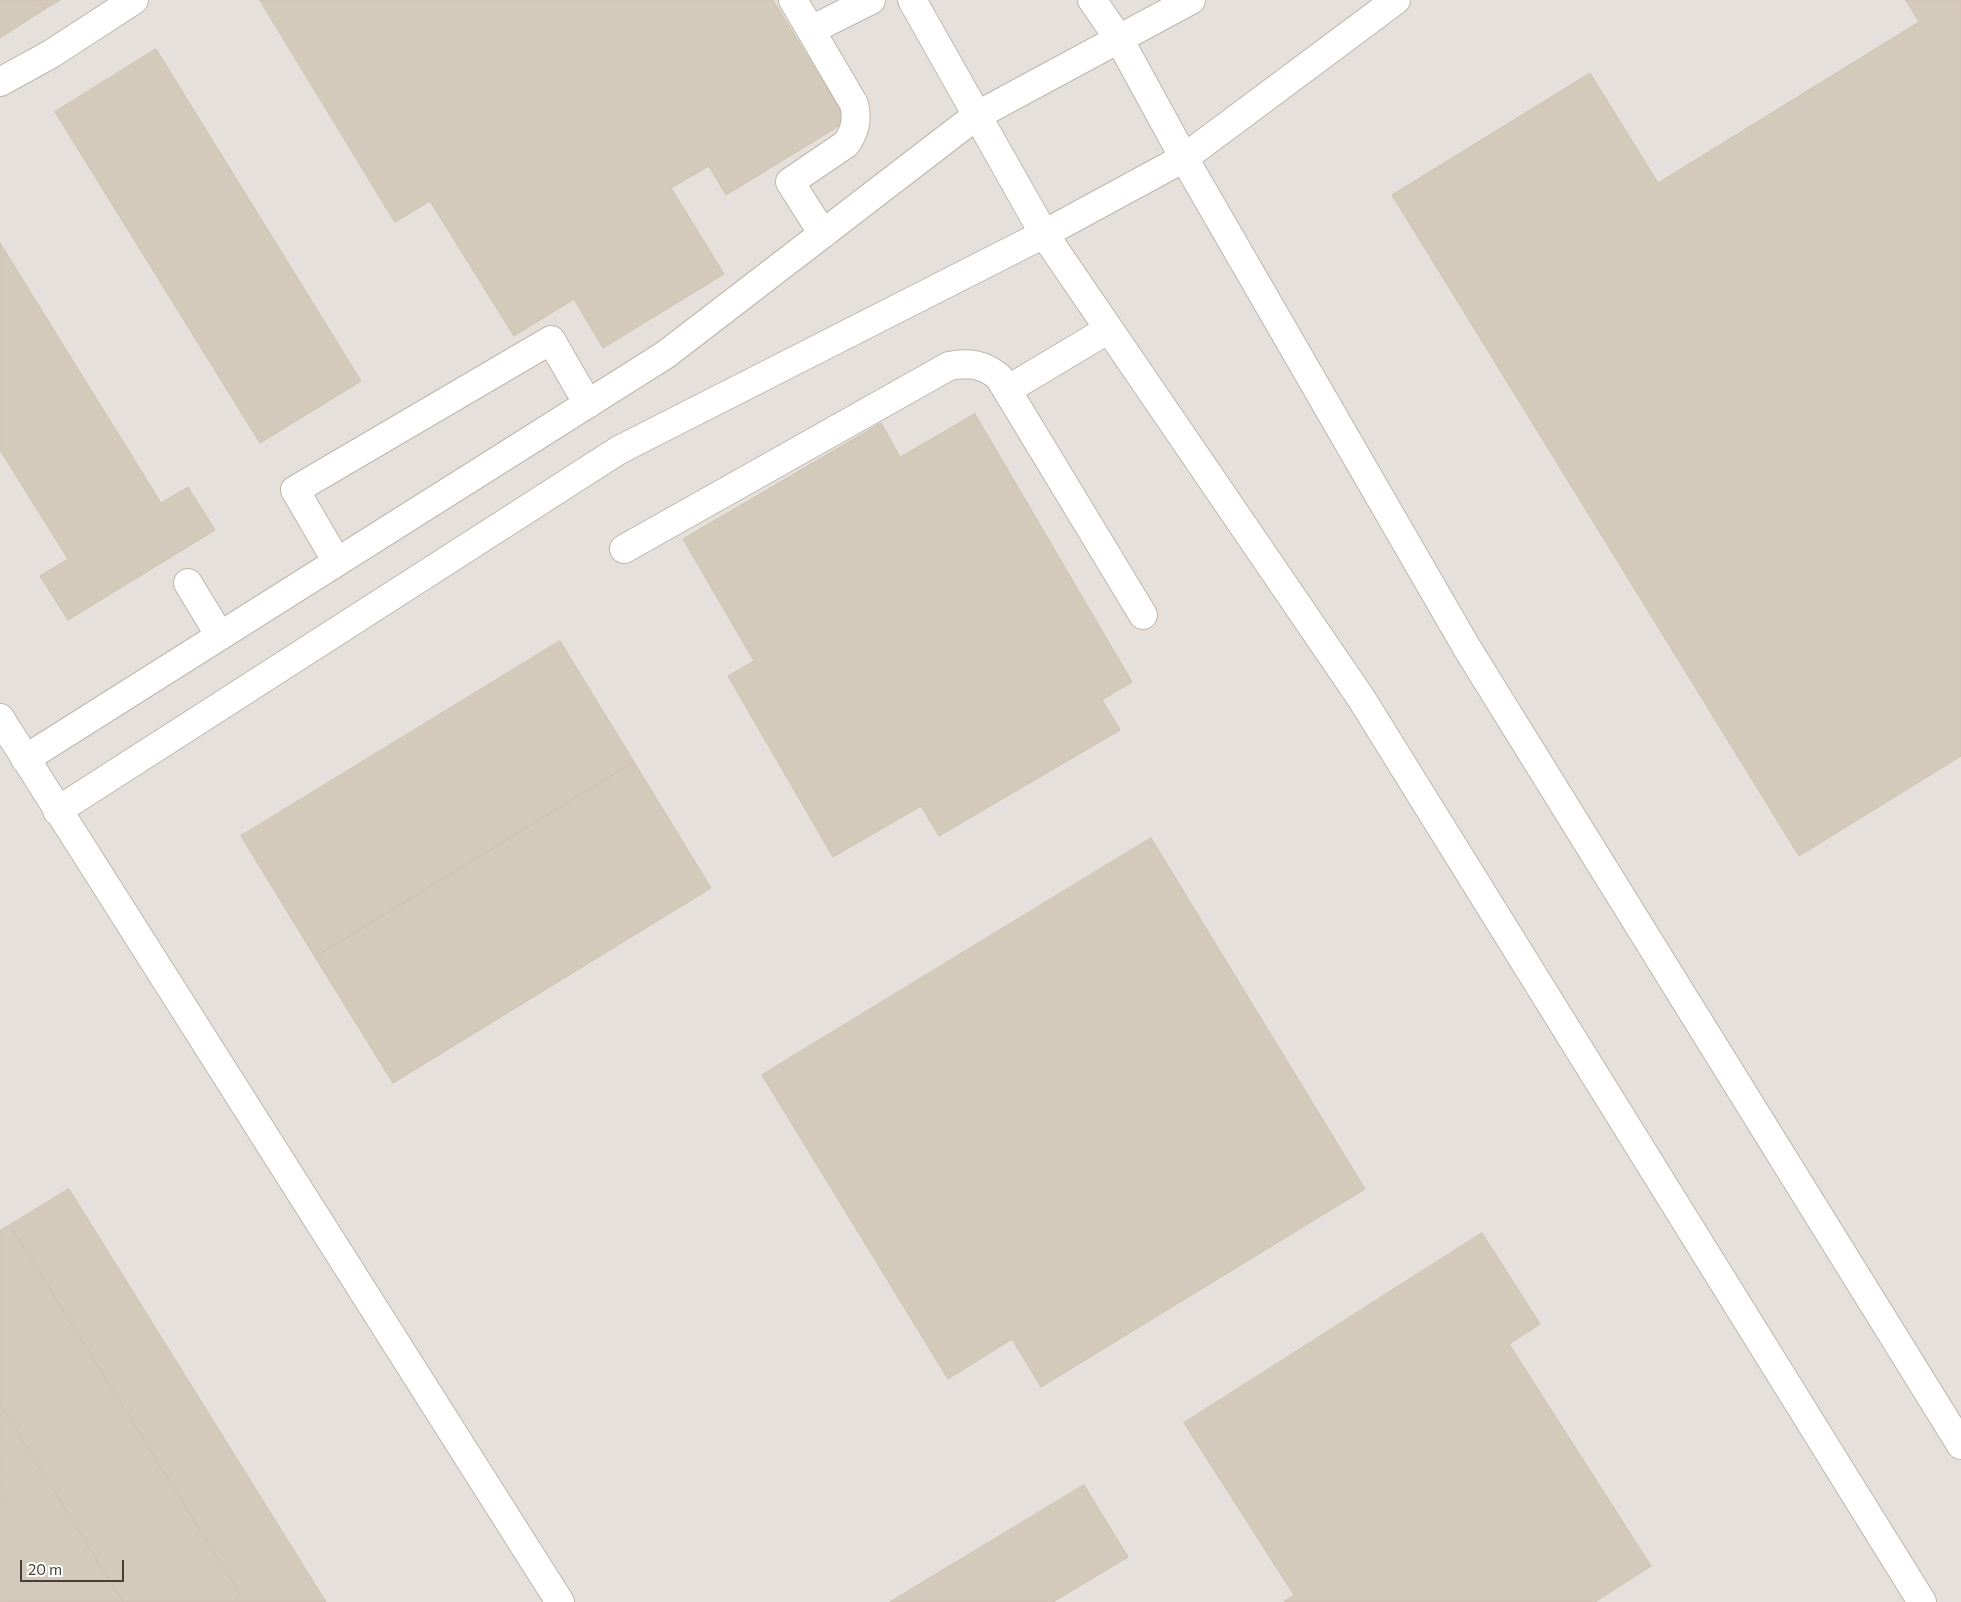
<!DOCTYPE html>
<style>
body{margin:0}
#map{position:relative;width:1961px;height:1602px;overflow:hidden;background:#f3efe7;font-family:Commissioner,sans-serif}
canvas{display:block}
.scale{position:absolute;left:20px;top:1560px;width:104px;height:22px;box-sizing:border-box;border:2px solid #453f36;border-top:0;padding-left:6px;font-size:15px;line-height:18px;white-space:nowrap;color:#453f36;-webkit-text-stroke:4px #fff;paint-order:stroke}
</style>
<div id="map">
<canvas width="1961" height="1602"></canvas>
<div class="scale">20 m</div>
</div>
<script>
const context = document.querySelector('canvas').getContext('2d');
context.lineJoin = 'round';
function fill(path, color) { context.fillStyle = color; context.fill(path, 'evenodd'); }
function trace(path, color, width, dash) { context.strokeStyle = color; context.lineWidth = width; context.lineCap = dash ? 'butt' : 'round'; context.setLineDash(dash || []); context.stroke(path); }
const industrial = new Path2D(`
 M0,0H1961V1602H0Z`);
const building = new Path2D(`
 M0,0H39L45,9L0,38Z
 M39,0H60L45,9Z
 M260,0H773L847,121L726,195L709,166L671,188L724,274L603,348L574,299L514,336L430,201L395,222Z
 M1906,0H1961V756L1799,856L1392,195L1590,73L1658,183L1919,22Z
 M156,49L361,381L260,443L55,112Z
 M0,243L161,503L188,487L215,530L68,620L40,576L68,559L0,450Z
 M975,414L1132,682L1102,700L1120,730L939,836L921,806L833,857L728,676L754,661L683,539L881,423L900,457Z
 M560,641L634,762L315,957L241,836Z
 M634,762L711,888L393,1083L315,957Z
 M1151,838L1365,1189L1041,1387L1012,1339L948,1379L762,1075Z
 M69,1189L326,1602H245L10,1225Z
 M10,1225L245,1602H123L0,1404V1231Z
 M1482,1233L1540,1324L1509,1344L1651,1566L1595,1602H1284L1294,1595L1184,1423Z
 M0,1404L123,1602H0Z
 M1084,1485L1128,1557L1053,1602H890Z`);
const minor = new Path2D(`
 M793,0L854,104C858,120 855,131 846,144L790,182L823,234
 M912,0L1044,234L1361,698L1922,1602
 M1092,0L1119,39L1184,158L1467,648L1961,1445
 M811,30L871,0
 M0,82L51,54L134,0
 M1007,390L1109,329
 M624,549L949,366C969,362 983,364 999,377L1143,615
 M337,562L295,490L551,340L588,404
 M188,583L220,636
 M0,718L560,1602
 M25,759L665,355L976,116L1191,0
 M57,811L619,450L1044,234L1184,158L1396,0`);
fill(industrial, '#e5e0db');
fill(building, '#d4cabc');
trace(building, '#cec2b0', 1);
trace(minor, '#beb6aa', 30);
trace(minor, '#fff', 28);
</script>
